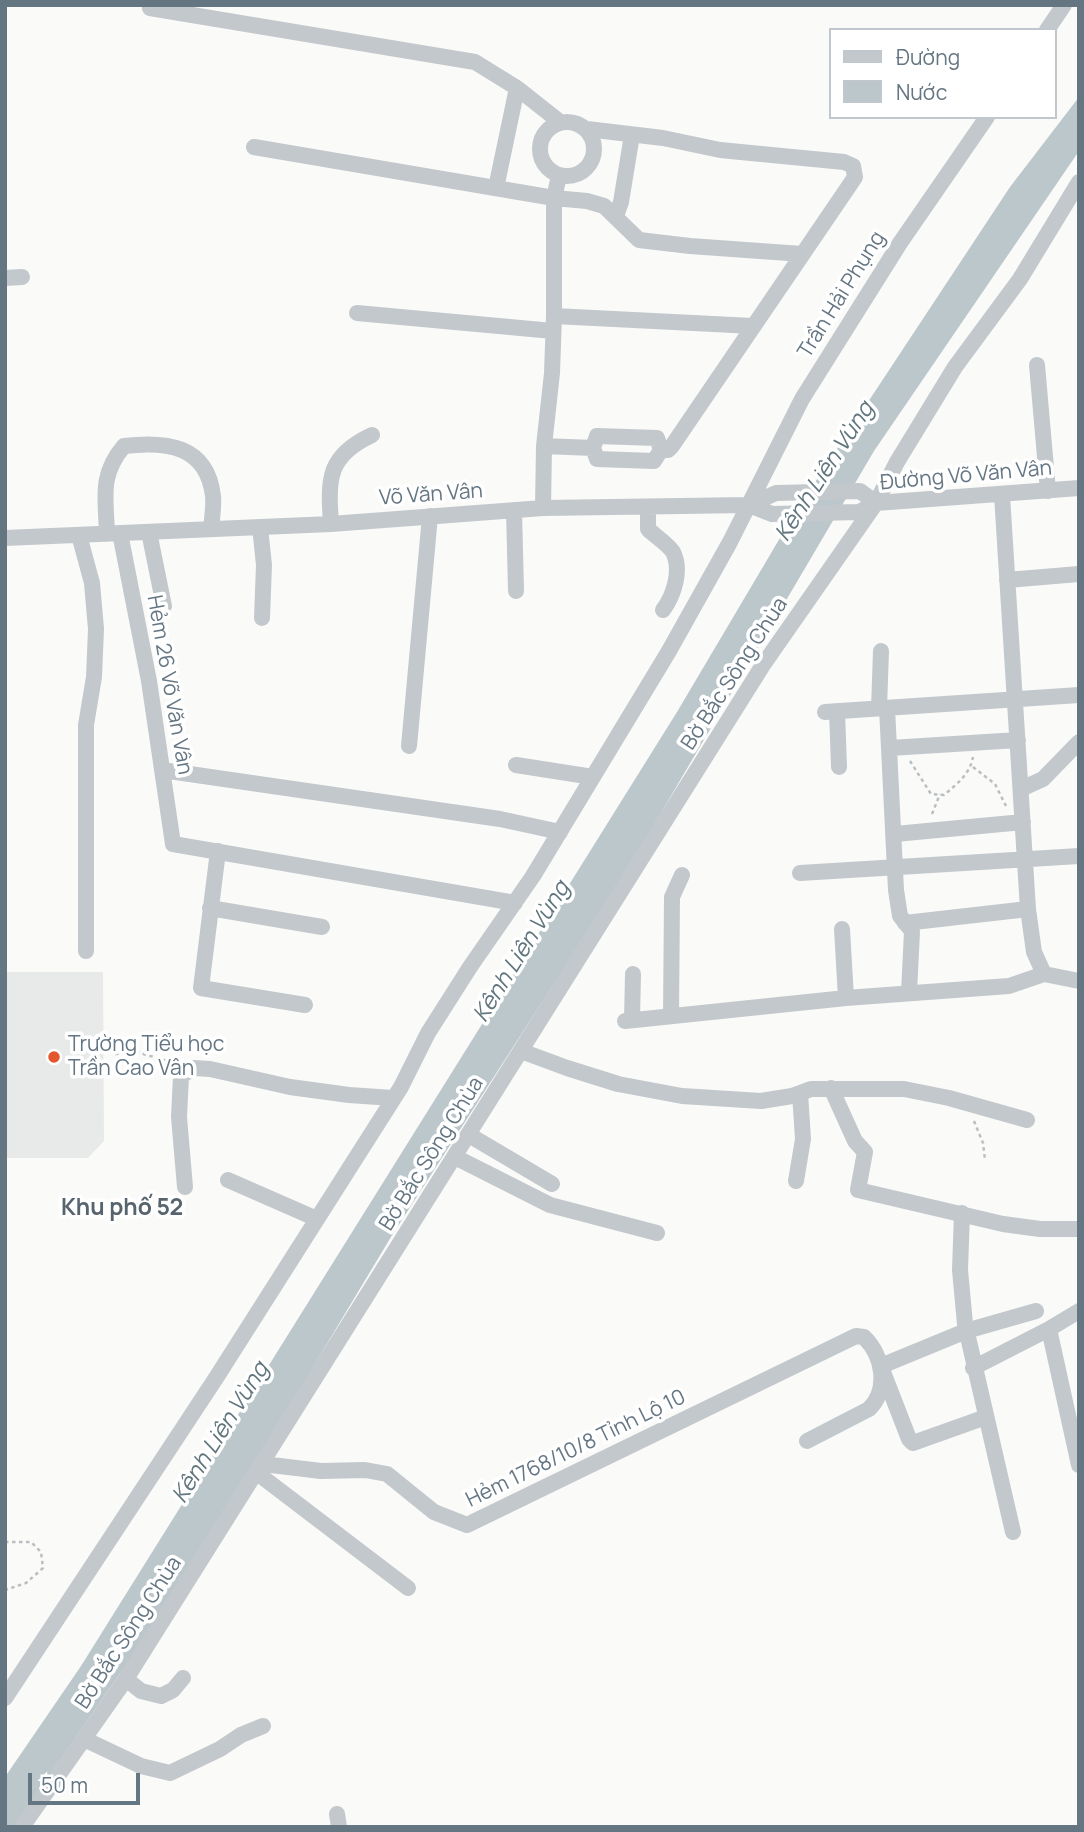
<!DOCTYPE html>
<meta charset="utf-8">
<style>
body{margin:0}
#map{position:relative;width:1084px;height:1832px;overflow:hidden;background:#fafaf8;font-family:Manrope,sans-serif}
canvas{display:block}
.frame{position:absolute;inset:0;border:7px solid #657683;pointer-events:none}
.legend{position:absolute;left:829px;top:28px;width:228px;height:91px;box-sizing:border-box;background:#fff;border:2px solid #c1c8cd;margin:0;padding:9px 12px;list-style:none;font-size:21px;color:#657683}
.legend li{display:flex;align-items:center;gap:14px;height:35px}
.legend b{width:35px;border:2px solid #c1c8cd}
.scale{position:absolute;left:28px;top:1773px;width:112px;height:32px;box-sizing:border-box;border:4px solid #657683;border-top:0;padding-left:9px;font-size:21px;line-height:24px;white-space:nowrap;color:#657683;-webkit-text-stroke:5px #fff;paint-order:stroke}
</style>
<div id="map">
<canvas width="1084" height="1832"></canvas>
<div class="frame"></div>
<ul class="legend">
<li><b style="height:9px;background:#c3c8cc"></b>Đường</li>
<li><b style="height:19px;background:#bbc7cb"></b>Nước</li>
</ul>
<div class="scale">50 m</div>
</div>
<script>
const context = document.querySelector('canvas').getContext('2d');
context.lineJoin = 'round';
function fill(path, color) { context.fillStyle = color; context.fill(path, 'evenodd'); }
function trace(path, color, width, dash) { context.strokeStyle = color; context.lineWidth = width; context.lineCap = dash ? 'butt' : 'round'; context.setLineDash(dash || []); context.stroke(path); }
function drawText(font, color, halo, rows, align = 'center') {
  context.font = font + ' Manrope,sans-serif'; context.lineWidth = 7; context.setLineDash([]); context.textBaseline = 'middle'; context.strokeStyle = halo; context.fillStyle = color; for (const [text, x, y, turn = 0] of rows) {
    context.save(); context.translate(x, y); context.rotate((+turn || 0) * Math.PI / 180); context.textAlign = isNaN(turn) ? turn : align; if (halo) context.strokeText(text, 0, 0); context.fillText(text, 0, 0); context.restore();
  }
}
const built = new Path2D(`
 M5,972H103L104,1141L88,1158H5Z`);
const water = new Path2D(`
 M1079,97V151L874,451L632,862L391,1237L214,1532L133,1655L13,1827H5V1777L81,1666L677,712L796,511L1010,187Z`);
const path = new Path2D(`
 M910,761L931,794L944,795C957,784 970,774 973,757
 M973,767L995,784L1006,806
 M932,814L940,794
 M115,1054L137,1052L174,1063
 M974,1121L983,1143L985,1160
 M5,1542H31L41,1552L43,1568L26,1583L5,1590`);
const minor = new Path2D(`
 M150,8L475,62L517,88L560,122
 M1047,30L1064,5
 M540 149a27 27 0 1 1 54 0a27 27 0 1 1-54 0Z
 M587,129L663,138L720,150L844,162L853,166L855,177L849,186L672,446L668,450H661
 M254,147L554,198L587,201L604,206L639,240L690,246L802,254
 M496,188L517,88
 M616,216L621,202L632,135
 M5,278L22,277
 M357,313L553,331
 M554,316L753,326
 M1037,365L1048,491
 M597,436L657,438L661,450L654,461L597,459L593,448Z
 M544,446L593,448
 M1002,495L1028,909L1034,952L1044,974
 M749,505L776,493L860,491L876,503
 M648,507V529C655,536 668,544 673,552C682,570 674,595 663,610
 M543,508L544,446L552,373L554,316V198L559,176
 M514,510L516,591
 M331,524C328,479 327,456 372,435
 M260,527L264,565L262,618
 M149,532L164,606
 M120,533L149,681L173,844L515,903
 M107,534C106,499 99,475 124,446C166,441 207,445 213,496C214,506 212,518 211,529
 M79,535L92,583L96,629L94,677L86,725V951
 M5,538L331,524L543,508L749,505L772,514L859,512L876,503L1079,488
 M1007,580L1079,574
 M879,708L881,651
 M887,708L896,890L900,916L912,931L909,993
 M837,711L839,767
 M825,712L1079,695
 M409,746L430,516
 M890,748L1018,740
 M516,765L593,777
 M162,770L500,819L560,832
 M1021,789L1043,779L1079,742
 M895,834L1023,822
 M218,851L201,988L305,1005
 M800,873L1079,856
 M210,908L322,927
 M905,923L1028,909
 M842,929L846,998
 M671,1016L672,897L682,875
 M632,1020L633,974
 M625,1021L846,998L1009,986L1044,974L1079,981
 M521,1051L567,1068L618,1084L682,1096L761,1101L792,1096L811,1089H904L949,1098L1027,1120
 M831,1088L855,1141L865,1152L858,1190L1003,1224L1040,1229H1079
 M469,1135L552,1184
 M455,1157L550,1205L657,1233
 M228,1180L317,1219
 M796,1181L803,1139L800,1093
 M185,1187L179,1117L181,1076L194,1068L210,1069L290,1087L349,1095L393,1098
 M962,1213L960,1270L965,1324L1013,1532
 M1049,1329L1079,1465
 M881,1366L966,1331L1036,1311
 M973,1368L1049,1329L1079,1311
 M883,1372L909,1439L913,1443L986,1417
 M263,1464L321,1471L365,1470L387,1474L434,1512L467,1525L856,1336L864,1337C883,1356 889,1389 869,1409L807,1441
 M257,1473L408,1588
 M126,1679L141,1691L161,1696L173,1690L183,1678
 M5,1698L216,1378L401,1087L428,1033L470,967L533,876L669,651L730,542L802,399L900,243L987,117
 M84,1739L141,1766L170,1773L220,1749L241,1735L263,1726
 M337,1814L339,1827
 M22,1827L126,1679L763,665L876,503L897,462L955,367L1020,279L1079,182`);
const markers = [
 [54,1057,7,"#e4572e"]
];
const streetNames = [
 ["Trần Hải Phụng",842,295,-58],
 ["Đường Võ Văn Vân",966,476,-5],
 ["Võ Văn Vân",431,495,-4],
 ["Bờ Bắc Sông Chùa",735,674,-57],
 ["Hẻm 26 Võ Văn Vân",169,685,80],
 ["Bờ Bắc Sông Chùa",432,1154,-58],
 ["Hẻm 1768/10/8 Tỉnh Lộ 10",576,1449,-26],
 ["Bờ Bắc Sông Chùa",129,1633,-57]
];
const poiNames = [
 ["Trường Tiểu học",68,1045],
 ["Trần Cao Vân",68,1069]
];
const waterNames = [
 ["Kênh Liên Vùng",825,472,-57],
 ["Kênh Liên Vùng",522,952,-58],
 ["Kênh Liên Vùng",221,1433,-58]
];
const neighbourhoodNames = [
 ["Khu phố 52",122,1209]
];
fill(built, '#e8e9e9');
fill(water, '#bbc7cb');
trace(path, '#bbbfc2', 2.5, [3.5, 3.5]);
trace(minor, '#c3c8cc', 16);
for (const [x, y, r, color] of markers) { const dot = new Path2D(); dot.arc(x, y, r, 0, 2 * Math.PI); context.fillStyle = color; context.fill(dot); trace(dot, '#fff', 2.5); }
drawText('21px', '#657683', '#fff', streetNames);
drawText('21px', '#657683', '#fff', poiNames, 'left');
drawText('italic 23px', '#60757c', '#fff', waterNames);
drawText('bold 23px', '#57646e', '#fff', neighbourhoodNames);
</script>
